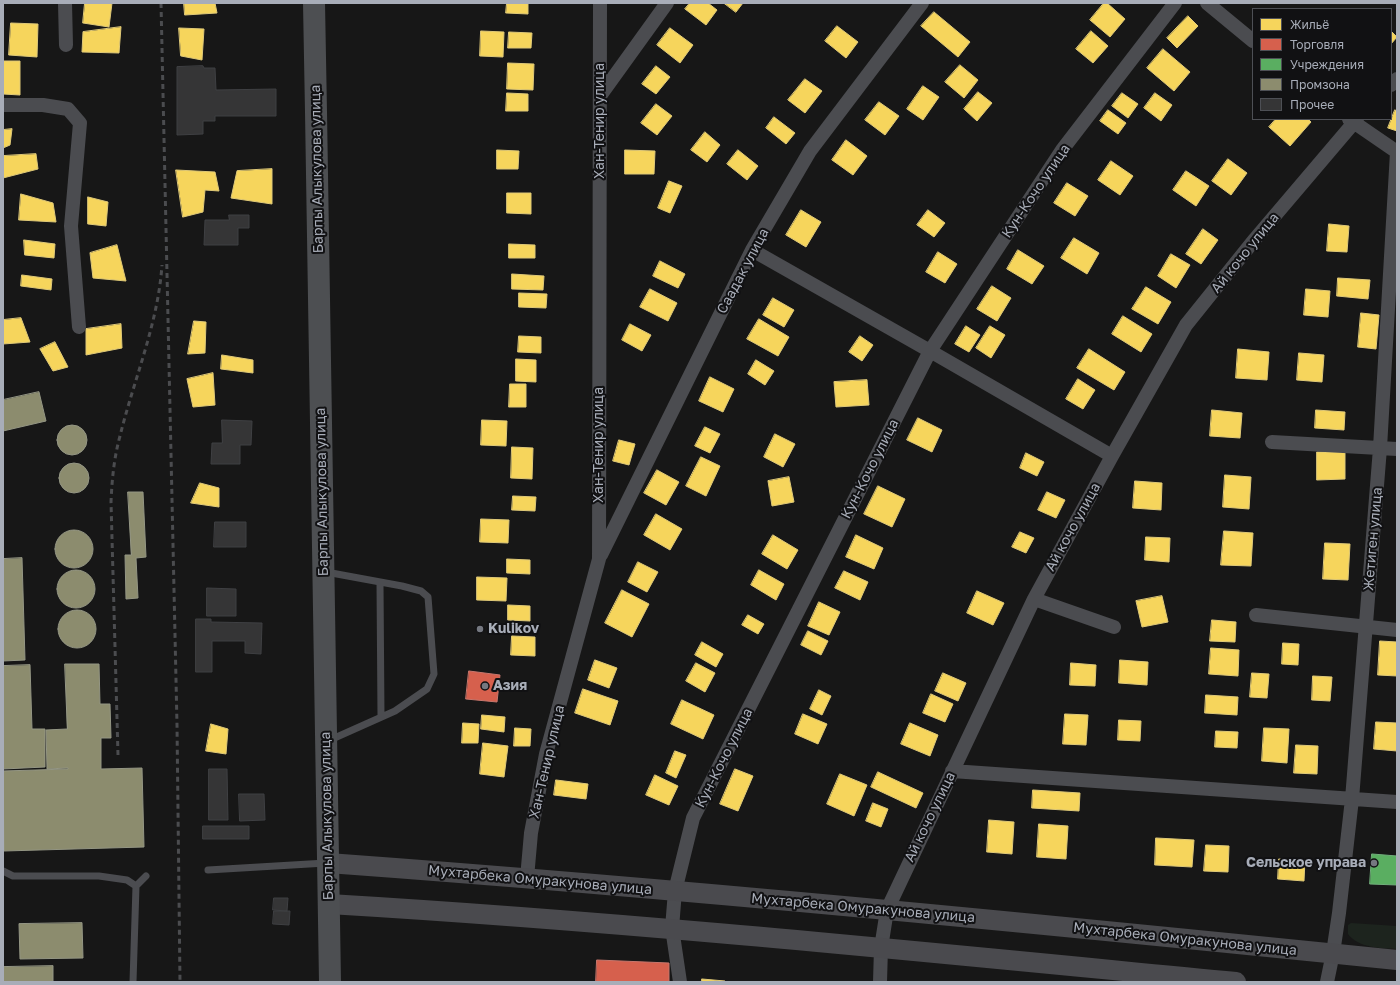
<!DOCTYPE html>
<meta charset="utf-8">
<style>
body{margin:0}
#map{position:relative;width:1400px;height:985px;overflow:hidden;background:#171717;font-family:"Golos Text",sans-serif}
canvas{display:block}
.frame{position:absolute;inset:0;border:4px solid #a8adb8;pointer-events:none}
.legend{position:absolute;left:1252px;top:8px;width:140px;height:112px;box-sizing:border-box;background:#111113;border:1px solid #4d4f55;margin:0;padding:5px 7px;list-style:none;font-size:12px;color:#a8adb8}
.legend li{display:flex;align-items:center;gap:8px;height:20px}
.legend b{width:20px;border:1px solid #4d4f55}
</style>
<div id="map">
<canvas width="1400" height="985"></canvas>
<div class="frame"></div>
<ul class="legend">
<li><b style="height:11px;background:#f6d55c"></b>Жильё</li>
<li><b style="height:11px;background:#d6604d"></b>Торговля</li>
<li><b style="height:11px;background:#5aae61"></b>Учреждения</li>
<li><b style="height:11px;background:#8c8c6e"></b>Промзона</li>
<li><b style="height:11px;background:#353536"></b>Прочее</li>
</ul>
</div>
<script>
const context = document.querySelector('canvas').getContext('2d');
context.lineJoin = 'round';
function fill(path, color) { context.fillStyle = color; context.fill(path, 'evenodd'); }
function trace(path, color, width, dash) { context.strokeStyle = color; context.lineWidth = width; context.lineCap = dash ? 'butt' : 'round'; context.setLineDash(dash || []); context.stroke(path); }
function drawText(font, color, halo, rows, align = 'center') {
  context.font = font + ' "Golos Text",sans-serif'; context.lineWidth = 4; context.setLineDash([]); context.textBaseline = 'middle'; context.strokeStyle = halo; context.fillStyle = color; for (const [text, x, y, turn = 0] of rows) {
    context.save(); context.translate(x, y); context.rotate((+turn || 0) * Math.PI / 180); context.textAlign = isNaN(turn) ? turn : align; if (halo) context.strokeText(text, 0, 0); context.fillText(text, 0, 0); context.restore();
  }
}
const green = new Path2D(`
 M1351,923L1397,926V949C1381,948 1358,948 1348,934V925Z`);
const homes = new Path2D(`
 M85,3H112L109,27L83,23Z
 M184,3H215L217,13L185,15Z
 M507,3H528V14L506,13Z
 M690,3H708L717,10L706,25L685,9Z
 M724,3H743L736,12Z
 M1104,3H1107L1125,19L1110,37L1090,20Z
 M934,12L970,42L958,57L921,26Z
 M1188,16L1198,26L1177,48L1167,38Z
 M11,23L38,24L37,57L9,55Z
 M837,26L858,42L846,58L825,41Z
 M121,27L119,53L82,52L83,32Z
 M179,28L204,29L202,60L181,56Z
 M670,28L693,45L680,63L657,45Z
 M481,31L504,32L503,57L480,56Z
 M1091,31L1108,46L1093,63L1076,49Z
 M1391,31L1397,37L1391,44Z
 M509,32L532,33L531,48H508Z
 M1163,49L1190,72L1174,91L1147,68Z
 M3,61H20V95L3,94Z
 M508,63L534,64L533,90L507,89Z
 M960,65L978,80L964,98L945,82Z
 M656,66L670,77L656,94L642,84Z
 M805,79L822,91L805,113L788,100Z
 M923,86L939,97L923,120L907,109Z
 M978,92L992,103L977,121L964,109Z
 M507,93L528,94V111H506Z
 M1122,93L1138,104L1128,118L1112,106Z
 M1155,93L1172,105L1161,121L1144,108Z
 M879,102L899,116L885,135L865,120Z
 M656,104L672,116L657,135L641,123Z
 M1108,110L1126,123L1118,134L1100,121Z
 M1395,110L1397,111V131L1388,128Z
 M774,117L795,133L786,144L766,128Z
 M1276,119H1308L1311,122L1290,146L1269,127Z
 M12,129L10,145L3,148V130Z
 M705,132L720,145L707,162L691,150Z
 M846,140L867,156L853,175L832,160Z
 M497,150L519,151L518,169H497Z
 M625,150L655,151L654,174H625Z
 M738,150L758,166L747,180L727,164Z
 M36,154L38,169L3,178V156Z
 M1228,159L1247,173L1231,195L1212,181Z
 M1111,161L1133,176L1120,195L1098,180Z
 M272,169V204L231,198L237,171Z
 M176,170L215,172L219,191L205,190L203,212L183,217Z
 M1186,171L1209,186L1196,206L1173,190Z
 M669,181L682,186L670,213L658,208Z
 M1067,183L1088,196L1075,216L1054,203Z
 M507,193H531V214L507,213Z
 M21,194L53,203L56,222L19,220Z
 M88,197L108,202L106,226L88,224Z
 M801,210L821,222L806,247L786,235Z
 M928,210L945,223L934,237L917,225Z
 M1329,224L1349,226L1347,252L1327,251Z
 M1203,229L1218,240L1201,264L1186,254Z
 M1074,238L1099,253L1087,274L1061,258Z
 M24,240L55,244L54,258L25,255Z
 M509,244L535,245V258H509Z
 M117,245L126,281L93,278L90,253Z
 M1018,250L1044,266L1032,284L1007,269Z
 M938,252L957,264L945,283L926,272Z
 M1171,254L1190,265L1176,288L1158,276Z
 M660,261L685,274L678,288L653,276Z
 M512,274L544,276L543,290L512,289Z
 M22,275L52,279L51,290L21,286Z
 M1338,278L1370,280L1368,299L1337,296Z
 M992,286L1011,298L997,321L977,309Z
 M1146,287L1171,302L1158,324L1132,309Z
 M650,289L677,303L668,321L640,307Z
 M1306,289L1330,291L1328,317L1304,315Z
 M519,293L547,294L546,308L519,307Z
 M773,298L794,310L784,327L763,315Z
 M1361,313L1379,315L1376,349L1358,347Z
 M1123,316L1152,334L1141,352L1112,334Z
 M21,318L30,342L3,344V320Z
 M759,319L789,337L778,356L747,339Z
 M194,321L206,322L205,353L188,354Z
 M121,324L122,348L86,355V329Z
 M630,324L651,335L642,351L622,340Z
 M966,326L980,335L969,352L955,344Z
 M990,326L1005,335L991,358L976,348Z
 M519,336L541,337V353L518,352Z
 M860,336L873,345L862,361L849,352Z
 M55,342L68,367L53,371L40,349Z
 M1089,349L1125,372L1114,390L1077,368Z
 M1238,349L1269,352L1267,380L1236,378Z
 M1299,353L1324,355L1322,382L1297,380Z
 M222,355L253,360V373L221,369Z
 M516,359L536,360V382L516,381Z
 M756,360L774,371L765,385L748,374Z
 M213,373L215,405L193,407L187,379Z
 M710,377L734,389L723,412L699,401Z
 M1078,379L1095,390L1083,409L1066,399Z
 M867,380L869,405L836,407L834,382Z
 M510,384H526V407H509Z
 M1212,410L1242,413L1240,438L1210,436Z
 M1316,410L1345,412L1344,430L1315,428Z
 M918,418L942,430L932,452L907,440Z
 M482,420L507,421L506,446L481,445Z
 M705,427L720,434L710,453L695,446Z
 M775,434L795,444L783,467L764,457Z
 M619,440L635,444L629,465L613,461Z
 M512,447L533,448L532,479L511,478Z
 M1317,452H1345V479L1317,480Z
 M1026,453L1044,462L1037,476L1020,468Z
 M701,457L720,466L706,496L686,486Z
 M657,470L679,482L666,505L644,493Z
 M1225,475L1251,477L1249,509L1223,507Z
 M789,477L794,502L772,506L768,481Z
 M1135,481L1162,483L1161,510L1133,508Z
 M200,483L219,488V507L191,503Z
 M878,486L905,499L892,527L864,514Z
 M1047,492L1065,500L1056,518L1038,510Z
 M513,496L536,497L535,511L512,510Z
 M656,514L682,529L670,550L644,535Z
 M481,519L509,520L508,543L480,542Z
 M1224,531L1253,533L1251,566L1221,565Z
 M1020,532L1034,538L1026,553L1012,547Z
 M773,535L798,550L787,569L762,554Z
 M856,535L883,548L874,569L846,557Z
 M1146,537L1170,538L1169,562L1145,560Z
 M1325,543L1350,544L1348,580L1323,579Z
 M507,559L530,560V574L507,573Z
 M638,562L658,572L647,592L628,582Z
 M759,570L784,584L776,600L751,585Z
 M844,571L868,582L860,600L835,588Z
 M477,577L507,578L506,601L477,600Z
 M622,590L649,604L632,637L605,623Z
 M977,591L1004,603L993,625L967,613Z
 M1162,596L1168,622L1142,627L1136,601Z
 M819,602L840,612L829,635L808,626Z
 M508,605L530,606V621L508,620Z
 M748,615L764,624L758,634L742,625Z
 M1212,620L1236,622L1235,642L1210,641Z
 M808,631L828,641L821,655L801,645Z
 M512,636L535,637V656L511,655Z
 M1380,641L1397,642V676L1378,675Z
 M702,642L723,654L716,667L695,655Z
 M1283,643L1299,644L1298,665L1282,664Z
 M1211,648L1239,650L1238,676L1209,674Z
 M595,660L617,668L609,688L588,680Z
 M1120,660L1148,662L1147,685L1119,683Z
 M696,663L715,673L705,692L686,681Z
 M1071,663L1096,665L1095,686L1070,685Z
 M943,673L966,683L958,701L935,691Z
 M1252,673L1269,674L1267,698L1250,697Z
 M1313,676L1332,677L1330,701L1312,700Z
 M583,689L618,701L610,725L575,713Z
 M819,690L831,696L822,715L810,709Z
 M931,694L953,704L945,722L923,713Z
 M1206,695L1238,697L1237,715L1205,713Z
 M682,700L714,715L703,739L671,724Z
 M803,714L827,724L818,744L795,734Z
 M1065,714L1088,715L1086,745L1063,744Z
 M482,715L505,717L504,732L481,729Z
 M1119,720L1141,721L1140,741L1118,740Z
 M1376,722L1397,723V751L1374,749Z
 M463,723L479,724L478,743H462Z
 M910,723L938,735L930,756L901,744Z
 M211,724L228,729L226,754L206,751Z
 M515,728L531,729L530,746H514Z
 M1264,728L1289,729L1287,763L1262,761Z
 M1216,731L1238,732L1237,748L1215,747Z
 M483,743L508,746L504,777L480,774Z
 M1296,745L1318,746L1317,774L1294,773Z
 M675,751L686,755L676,778L666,773Z
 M735,769L753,776L738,811L720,804Z
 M878,772L923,793L916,808L871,787Z
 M840,774L867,785L854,816L827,804Z
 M655,775L678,786L669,805L646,795Z
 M556,780L588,784L586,799L554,795Z
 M1033,790L1080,793L1079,811L1032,808Z
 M873,803L888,809L881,827L866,821Z
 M989,820L1014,822L1012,854L987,852Z
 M1039,824L1068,826L1066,859L1037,857Z
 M1156,838L1194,840L1192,867L1155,865Z
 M1206,845L1229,846L1228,872L1204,871Z
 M1279,859L1305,860L1304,881L1278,879Z
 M702,979L725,981V982H702Z`);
const shops = new Path2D(`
 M469,671L500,675L497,702L466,699Z
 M597,960L669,963V982H596Z`);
const public = new Path2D(`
 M1372,854L1397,856V885L1370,884Z`);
const industry = new Path2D(`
 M39,392L46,421L3,431V400Z
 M57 440a15 15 0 1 1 30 0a15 15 0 1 1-30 0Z
 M59 478a15 15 0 1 1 30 0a15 15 0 1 1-30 0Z
 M128,492H143L146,557L136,558L138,598L126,599L125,555H131Z
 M55 549a19 19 0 1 1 38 0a19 19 0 1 1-38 0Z
 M22,558L25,660L3,661V559Z
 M57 589a19 19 0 1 1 38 0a19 19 0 1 1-38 0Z
 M58 629a19 19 0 1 1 38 0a19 19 0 1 1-38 0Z
 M65,664H99L100,704H110L111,738H101V769L142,768L144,847L4,851L3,771L68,769V768L47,769L46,730L67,729Z
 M30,665L32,729H45V767L3,769V666Z
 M82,923L83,958L20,959L19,924Z
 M53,966V982H3V967Z`);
const building = new Path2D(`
 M203,66L204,68H215L216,90L276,89V116H215V121H203V134L177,135V67Z
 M229,215H249V228H238V245H204L205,220H229Z
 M222,420L252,421L251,445H240V464H211L212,443H222Z
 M215,522H246V547H214Z
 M207,588L236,589V616H207Z
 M196,619H211V622L262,623L261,654L245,653V641H212V672H196Z
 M209,769H227L228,820H209Z
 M239,794H264L265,820L240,821Z
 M203,826H249V839H203Z
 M274,898H288L287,911L273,910Z
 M274,911H290L289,925L273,924Z`);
const service = new Path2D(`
 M326,572L402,586L421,591L428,597L434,674L427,689L395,711L330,740
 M380,583L381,717
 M208,870L326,863
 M3,871L13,876H99L127,880L136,886
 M133,982L136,886L146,876`);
const minor = new Path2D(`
 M65,3L66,45
 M1207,3L1253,41
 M1391,85L1397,79
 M600,96L667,3
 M3,105H43L68,109L80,123L71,226L79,327
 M1349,119L1397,152
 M752,250L930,351L1112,456
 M1272,442L1397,449
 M601,555L752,250L810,151L922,3
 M1034,599L1114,627
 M1256,615L1397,630
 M952,771L1397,802
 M527,878L531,833L546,754L599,559L600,3
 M680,982L672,928L675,891L693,818L930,351L1062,150L1175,3
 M880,982L881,948L887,910L1034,599L1112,456L1186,325L1255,239L1357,119
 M1327,982L1333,953L1339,913L1352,799L1380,448L1397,152`);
const secondary = new Path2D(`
 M328,863C685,889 1041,924 1397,960
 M329,904C632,922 934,953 1236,982`);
const primary = new Path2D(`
 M314,3L316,112L330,982`);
const rail = new Path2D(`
 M161,3L177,725L180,982
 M118,755L111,502C112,479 114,458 120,436C134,379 158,324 162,265`);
const markers = [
 [480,629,4,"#757880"],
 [485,686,4,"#757880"],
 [1374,863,4,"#757880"]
];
const streetNames = [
 ["Хан-Тенир улица",600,121,-90],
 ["Барпы Алыкулова улица",317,169,-91],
 ["Кун-Кочо улица",1036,191,-56],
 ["Ай кочо улица",1245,253,-51],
 ["Саадак улица",743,271,-62],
 ["Хан-Тенир улица",599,445,-90],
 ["Кун-Кочо улица",870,469,-63],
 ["Барпы Алыкулова улица",322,492,-91],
 ["Ай кочо улица",1073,527,-61],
 ["Жетиген улица",1373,539,-85],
 ["Кун-Кочо улица",724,758,-63],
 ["Хан-Тенир улица",547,762,-77],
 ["Барпы Алыкулова улица",327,816,-91],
 ["Ай кочо улица",930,817,-64],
 ["Мухтарбека Омуракунова улица",540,880,5],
 ["Мухтарбека Омуракунова улица",863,908,5],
 ["Мухтарбека Омуракунова улица",1185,939,6]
];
const poiNames = [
 ["Kulikov",488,629],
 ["Азия",493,686],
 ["Сельское управа",1366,863,"right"]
];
fill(green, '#1d241e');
fill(homes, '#f6d55c');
trace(homes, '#dfc978', 1);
fill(shops, '#d6604d');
trace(shops, '#c8776d', 1);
fill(public, '#5aae61');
trace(public, '#71ae7b', 1);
fill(industry, '#8c8c6e');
trace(industry, '#949684', 1);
fill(building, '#353536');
trace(building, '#3f4043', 1);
trace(service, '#4b4c50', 7);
trace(minor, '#4b4c50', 14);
trace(secondary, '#4a4a4e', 20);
trace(primary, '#4d4f52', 22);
trace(rail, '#4b4c4f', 3, [5, 4]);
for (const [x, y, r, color] of markers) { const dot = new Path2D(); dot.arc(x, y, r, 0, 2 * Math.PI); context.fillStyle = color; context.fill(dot); trace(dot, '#111113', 1.5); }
drawText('14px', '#a8adb8', '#111113', streetNames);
drawText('bold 14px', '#a8adb8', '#111113', poiNames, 'left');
</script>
